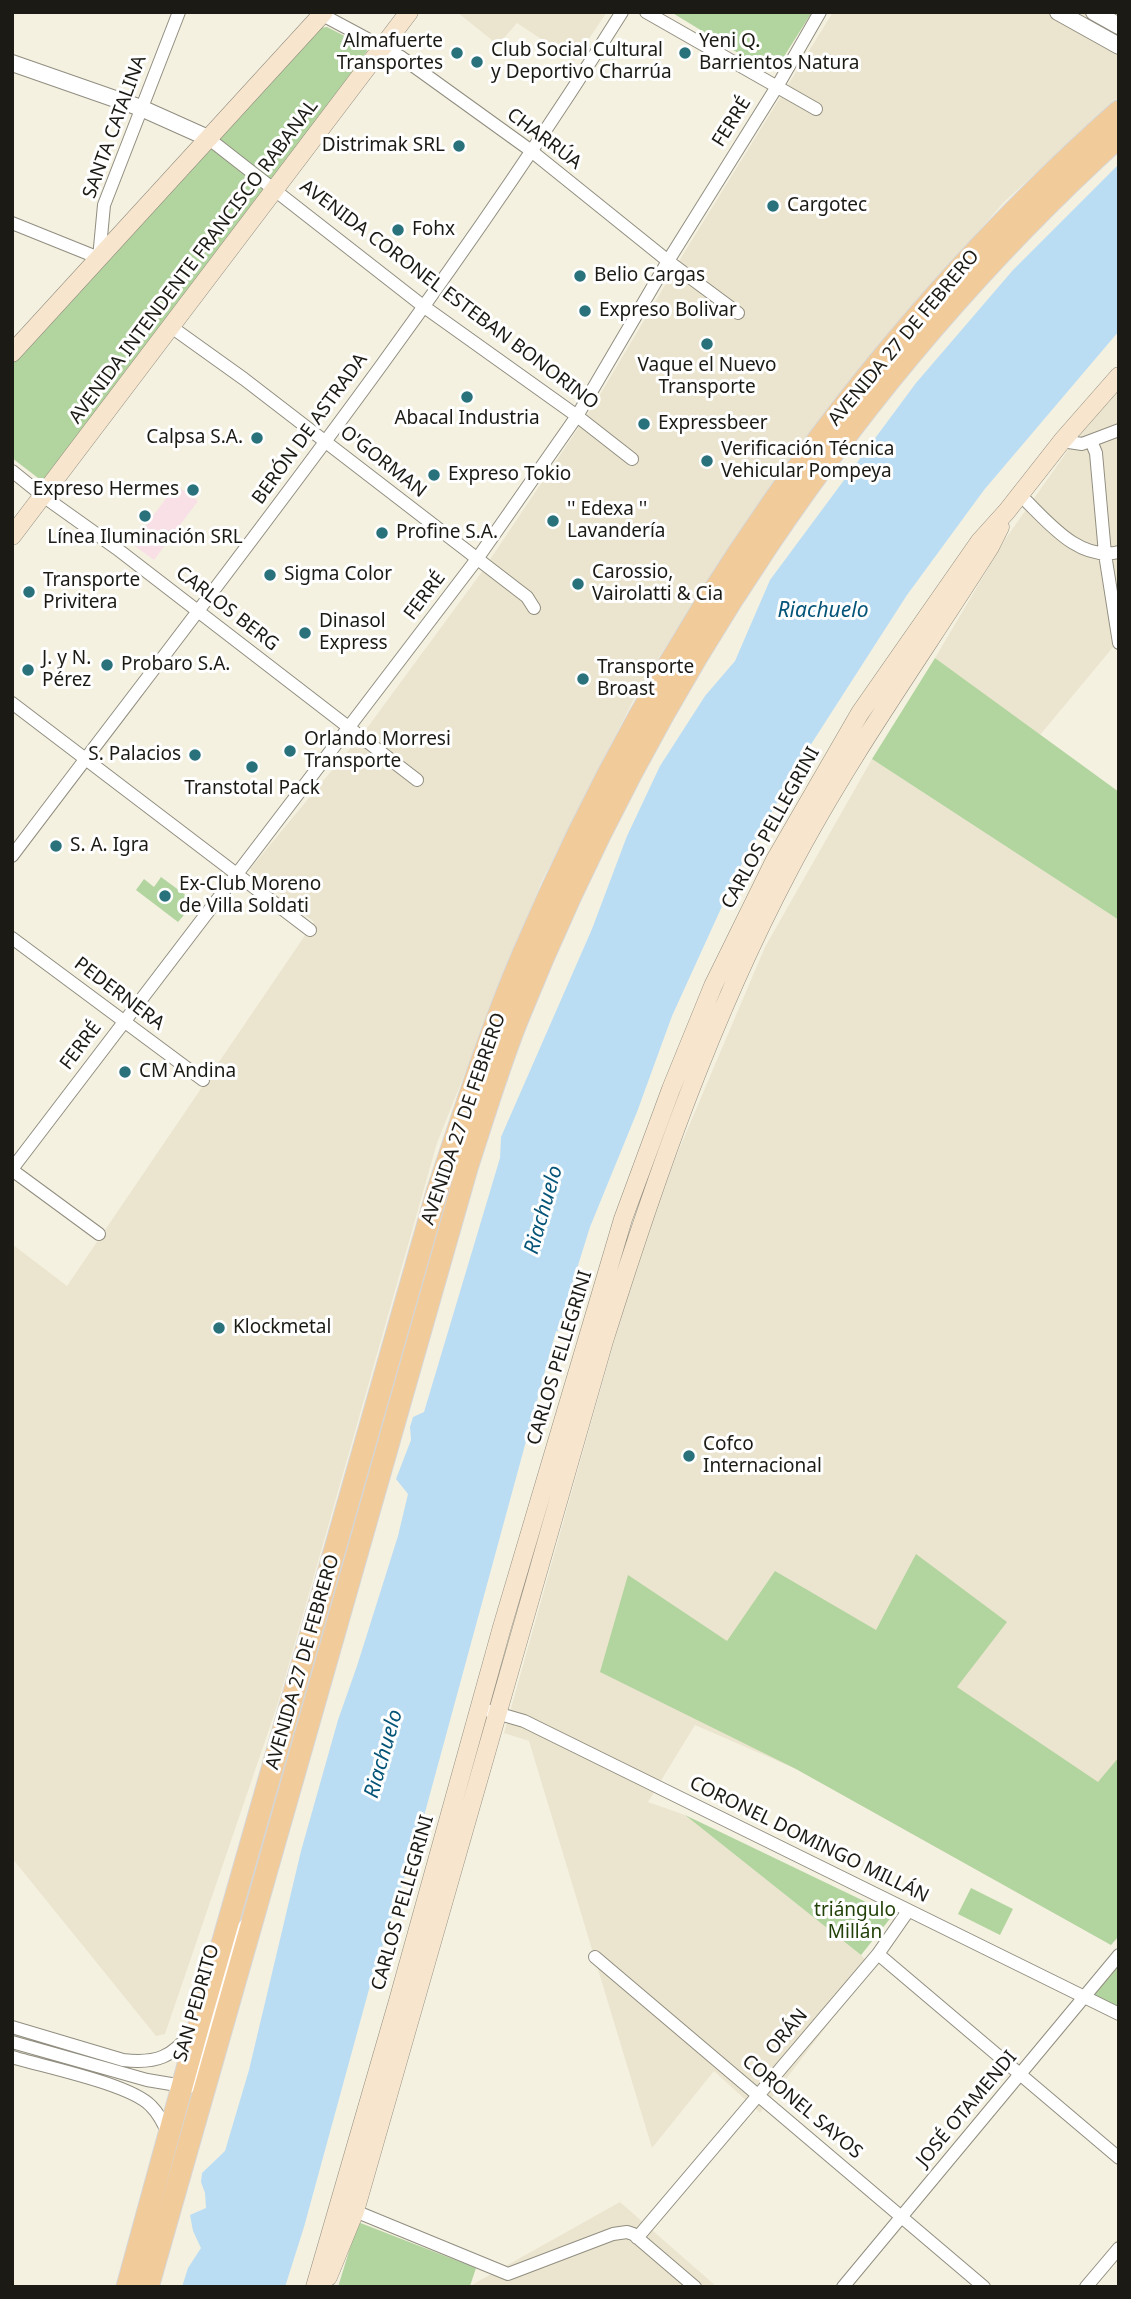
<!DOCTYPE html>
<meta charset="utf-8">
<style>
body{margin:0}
#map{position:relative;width:1131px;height:2299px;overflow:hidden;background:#f4f1e1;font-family:"Noto Sans",sans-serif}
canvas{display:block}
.frame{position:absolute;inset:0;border:14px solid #1c1a15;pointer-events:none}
</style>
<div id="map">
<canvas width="1131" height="2299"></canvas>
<div class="frame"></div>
</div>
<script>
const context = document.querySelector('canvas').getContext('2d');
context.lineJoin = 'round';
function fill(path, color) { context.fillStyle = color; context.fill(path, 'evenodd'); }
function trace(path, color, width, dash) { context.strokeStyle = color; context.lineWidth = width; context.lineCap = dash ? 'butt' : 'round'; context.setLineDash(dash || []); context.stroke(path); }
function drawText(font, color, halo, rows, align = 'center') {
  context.font = font + ' "Noto Sans",sans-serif'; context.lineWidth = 6; context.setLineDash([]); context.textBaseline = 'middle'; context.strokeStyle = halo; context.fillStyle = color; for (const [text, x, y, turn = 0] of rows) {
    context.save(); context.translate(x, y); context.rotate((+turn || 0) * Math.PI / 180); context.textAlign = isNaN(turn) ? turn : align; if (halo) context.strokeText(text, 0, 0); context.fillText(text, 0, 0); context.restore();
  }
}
const built = new Path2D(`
 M457,12H607L574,61L517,23L498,45Z
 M833,12H1119V97L1004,202L854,376L735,538L640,687L541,883L437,1143L277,1706L165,2034L156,2036L12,1858V1244L67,1286L314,922L250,869L367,728L481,573L595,403L684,253Z
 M1119,390V640L1040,735L935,658L1006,538L1090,419Z
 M872,759L1119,920V1936L1111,1945L796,1769L695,1725L648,1802L685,1815L861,1955L872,1967L760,2113L714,2071L652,2148L529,1741L504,1733L637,1259L677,1154L765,947Z
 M620,2202L717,2287L470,2286Z`);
const education = new Path2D(`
 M176,485L198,501L154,560L132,544Z`);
const green = new Path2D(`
 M671,12H812L778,66L766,70Z
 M327,27L366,47L367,51L268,188L51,477L42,481L12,458V364L320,28Z
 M935,658L1119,792V920L872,759Z
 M161,877L195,902L178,922L136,890L144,879L154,887Z
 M916,1554L1007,1622L957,1687L1098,1782L1119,1757V1936L1111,1945L796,1769L600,1672L628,1575L727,1641L775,1571L876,1630Z
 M685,1815L893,1915L861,1955Z
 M971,1888L1013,1909L1000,1935L958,1914Z
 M1119,1962V2014L1085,1998Z
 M358,2222L476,2268L470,2286L472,2287H338Z`);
const water = new Path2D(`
 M1119,164V331L984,490L907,595L808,749L739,869L672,1016L637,1112L590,1227L564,1310L577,1326L572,1332L556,1331L424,1816L371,1982L304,2227L285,2287H182L188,2268L201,2248L193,2231L190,2215L206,2208L205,2193L201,2182L202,2173L225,2151L249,2070L301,1851L338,1720L357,1666L398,1536L408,1494L396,1479L411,1440L410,1427L413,1417L424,1412L500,1158L501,1137L592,929L627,836L660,766L705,696L735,661L770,580L916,383L1013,270Z`);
const minor = new Path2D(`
 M317,12L401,57L530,150L668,261L738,313
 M646,12L816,109
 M208,138L423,306L577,416L632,459
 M12,223L99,258L104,205L179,12
 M170,326L244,379L527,597L534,608
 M1062,441L1082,444L1119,430
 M1091,441L1096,453L1105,554L1119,643
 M12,471L43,496L116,548L417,780
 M1019,494C1046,519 1077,562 1119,552
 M12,703L310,930
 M12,856C221,579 437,307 622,12
 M12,938L203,1080
 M12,1169L477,559L577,416L668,261L778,85L820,12
 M12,1170L99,1234
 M479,1708L524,1721L1119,2014
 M878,1954L1119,2158
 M595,1957L984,2287
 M12,2027L123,2060C157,2064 172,2057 194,2030
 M12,2042L147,2080L189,2087L194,2083L236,1936L248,1922
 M12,2057C45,2067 130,2084 151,2106C159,2114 164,2124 168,2134
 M350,2209L508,2274L613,2234L627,2232L633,2234L695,2287
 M637,2238L878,1954L908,1911
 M843,2287L1119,1955
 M1086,2287L1119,2248`);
const tertiary = new Path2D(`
 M1058,12L1119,46
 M1094,12L1119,26
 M12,63L141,108L208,138`);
const secondary = new Path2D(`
 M12,353L324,12
 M12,536L409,12
 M328,2277L355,2211L604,1341C655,1179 710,1020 789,870C848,757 922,655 990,547L1000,527
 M315,2287L398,2001L502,1627L623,1219L671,1089L713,986L775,860L860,713L980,541L1007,511L1062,441L1119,376`);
const primary = new Path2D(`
 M127,2287L200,2021L437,1192C464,1112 490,1031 523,954C659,635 859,342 1119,111
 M148,2287L467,1168C483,1119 498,1069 517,1021C651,687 852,380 1119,137`);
const markers = [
 [457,53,7,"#29727b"],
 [685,53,7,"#29727b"],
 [477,62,7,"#29727b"],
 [459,146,7,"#29727b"],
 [773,206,7,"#29727b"],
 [398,230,7,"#29727b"],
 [580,276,7,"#29727b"],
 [585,311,7,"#29727b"],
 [707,344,7,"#29727b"],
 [467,397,7,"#29727b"],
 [644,424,7,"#29727b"],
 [257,438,7,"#29727b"],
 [707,461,7,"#29727b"],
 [434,475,7,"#29727b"],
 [193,490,7,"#29727b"],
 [145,516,7,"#29727b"],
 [553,521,7,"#29727b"],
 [382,533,7,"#29727b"],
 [270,575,7,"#29727b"],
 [578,584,7,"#29727b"],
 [29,592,7,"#29727b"],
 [305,633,7,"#29727b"],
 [107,665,7,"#29727b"],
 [28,670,7,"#29727b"],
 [583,679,7,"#29727b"],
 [290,751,7,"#29727b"],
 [195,755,7,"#29727b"],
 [252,767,7,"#29727b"],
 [56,846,7,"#29727b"],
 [165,896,7,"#29727b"],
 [125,1072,7,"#29727b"],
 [219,1328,7,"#29727b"],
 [689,1456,7,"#29727b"]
];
const poiNames = [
 ["Almafuerte",443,42,"right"],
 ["Transportes",443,64,"right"],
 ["Yeni Q.",699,42],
 ["Barrientos Natura",699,64],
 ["Club Social Cultural",491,51],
 ["y Deportivo Charrúa",491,73],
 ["Distrimak SRL",445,146,"right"],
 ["Cargotec",787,206],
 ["Fohx",412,230],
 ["Belio Cargas",594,276],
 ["Expreso Bolivar",599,311],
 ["Vaque el Nuevo",707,366,"center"],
 ["Transporte",707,388,"center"],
 ["Abacal Industria",467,419,"center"],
 ["Expressbeer",658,424],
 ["Calpsa S.A.",243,438,"right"],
 ["Verificación Técnica",721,450],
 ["Vehicular Pompeya",721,472],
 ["Expreso Tokio",448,475],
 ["Expreso Hermes",179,490,"right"],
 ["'' Edexa ''",567,510],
 ["Lavandería",567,532],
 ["Profine S.A.",396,533],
 ["Línea Iluminación SRL",145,538,"center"],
 ["Carossio,",592,573],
 ["Vairolatti & Cia",592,595],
 ["Sigma Color",284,575],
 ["Transporte",43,581],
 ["Privitera",43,603],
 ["Dinasol",319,622],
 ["Express",319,644],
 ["J. y N.",42,659],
 ["Pérez",42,681],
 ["Probaro S.A.",121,665],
 ["Transporte",597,668],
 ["Broast",597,690],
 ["Orlando Morresi",304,740],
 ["Transporte",304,762],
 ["S. Palacios",181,755,"right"],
 ["Transtotal Pack",252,789,"center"],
 ["S. A. Igra",70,846],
 ["Ex-Club Moreno",179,885],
 ["de Villa Soldati",179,907],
 ["CM Andina",139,1072],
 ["Klockmetal",233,1328],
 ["Cofco",703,1445],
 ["Internacional",703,1467]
];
const streetNames = [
 ["FERRÉ",732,122,-58],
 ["SANTA CATALINA",115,127,-70],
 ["CHARRÚA",544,139,37],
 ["AVENIDA INTENDENTE FRANCISCO RABANAL",194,262,-53],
 ["AVENIDA CORONEL ESTEBAN BONORINO",449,295,37],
 ["AVENIDA 27 DE FEBRERO",904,338,-50],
 ["BERÓN DE ASTRADA",310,429,-54],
 ["O'GORMAN",383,462,38],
 ["FERRÉ",425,596,-53],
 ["CARLOS BERG",227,609,38],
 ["CARLOS PELLEGRINI",771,828,-61],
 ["PEDERNERA",119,994,37],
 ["FERRÉ",81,1046,-53],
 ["AVENIDA 27 DE FEBRERO",464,1119,-71],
 ["CARLOS PELLEGRINI",560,1358,-73],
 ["AVENIDA 27 DE FEBRERO",303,1662,-74],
 ["CORONEL DOMINGO MILLÁN",809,1840,26],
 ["CARLOS PELLEGRINI",403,1903,-74],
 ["SAN PEDRITO",197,2003,-74],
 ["ORÁN",787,2032,-50],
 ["CORONEL SAYOS",802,2107,40],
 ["JOSÉ OTAMENDI",967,2109,-50]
];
const parkNames = [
 ["triángulo",855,1911],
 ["Millán",855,1933]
];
const waterNames = [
 ["Riachuelo",823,611],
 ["Riachuelo",544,1210,-74],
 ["Riachuelo",384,1754,-74]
];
fill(built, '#ebe5cf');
fill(education, '#f9dfe6');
fill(green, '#b2d49f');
fill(water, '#baddf3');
trace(minor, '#918e80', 14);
trace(tertiary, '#918e80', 18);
trace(secondary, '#918e80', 19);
trace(primary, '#d6d6d5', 23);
trace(minor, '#fff', 12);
trace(tertiary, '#fff', 16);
trace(secondary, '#f8e5cd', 18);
trace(primary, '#f2cb9b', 21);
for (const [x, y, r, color] of markers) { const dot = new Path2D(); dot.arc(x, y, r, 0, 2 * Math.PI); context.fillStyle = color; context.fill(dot); trace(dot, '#fff', 2.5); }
drawText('19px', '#1c1a15', '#fff', poiNames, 'left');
drawText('19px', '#1c1a15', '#fff', streetNames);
drawText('19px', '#224108', '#fff', parkNames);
drawText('italic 21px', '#055579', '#fff', waterNames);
</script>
